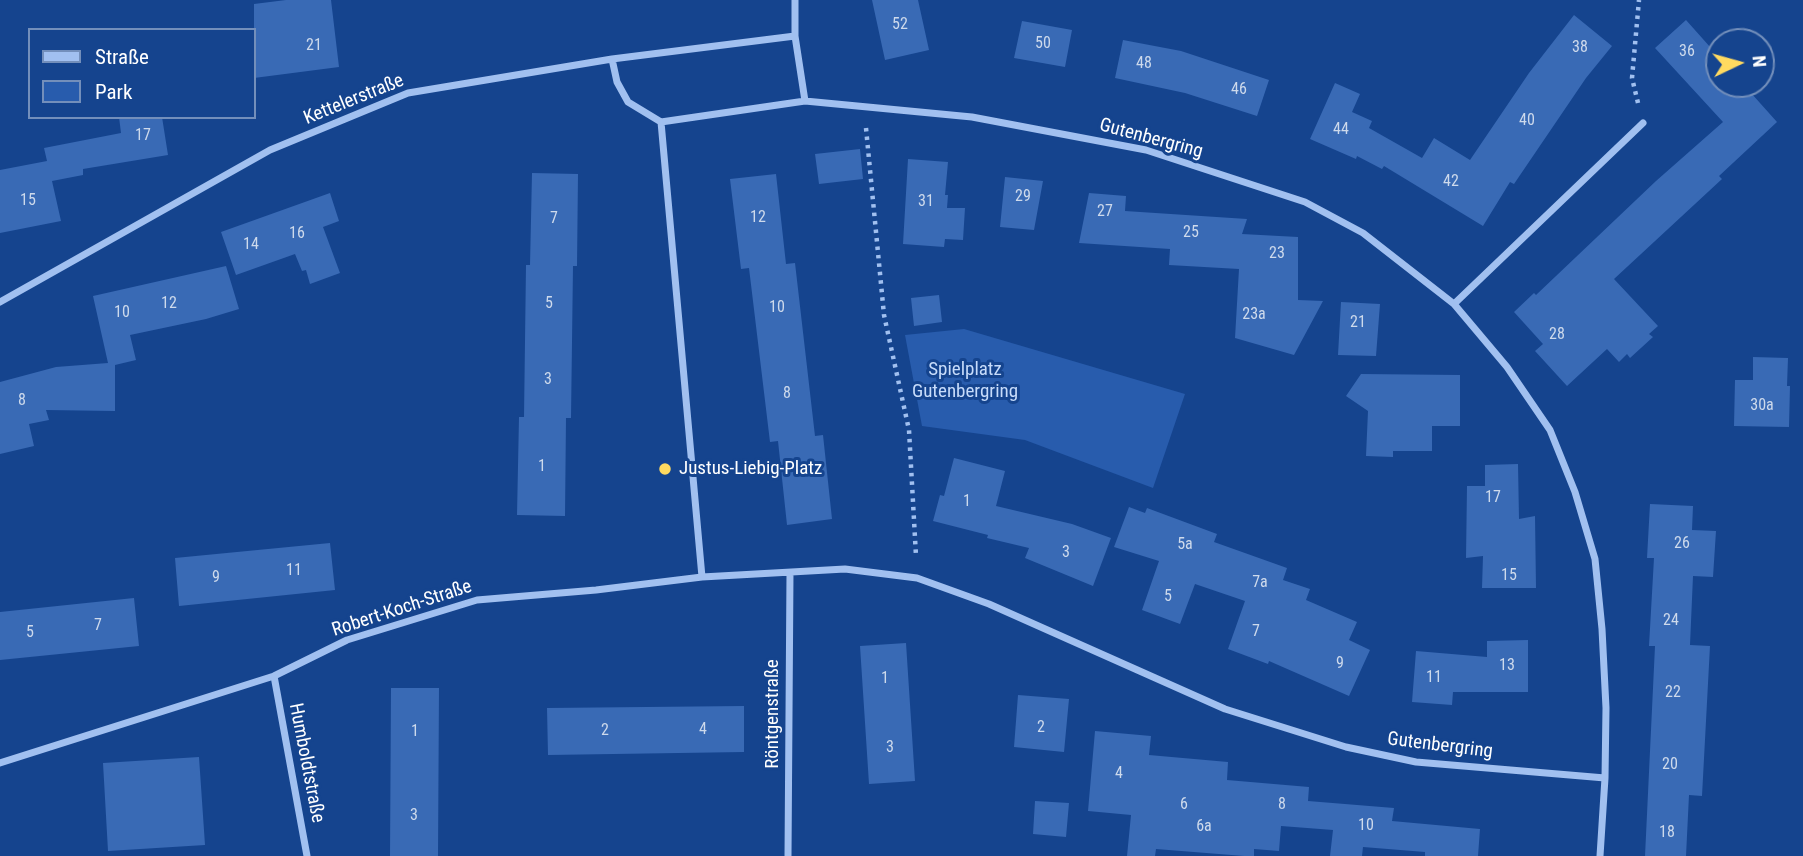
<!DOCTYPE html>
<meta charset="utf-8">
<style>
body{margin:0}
#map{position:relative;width:1803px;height:856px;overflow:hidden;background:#15448e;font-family:"Roboto Condensed",sans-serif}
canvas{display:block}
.legend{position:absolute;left:28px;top:28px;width:228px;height:91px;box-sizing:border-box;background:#15448e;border:2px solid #738fbb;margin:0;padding:9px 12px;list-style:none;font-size:21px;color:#fff}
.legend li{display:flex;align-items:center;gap:14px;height:35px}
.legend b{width:35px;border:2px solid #738fbb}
.north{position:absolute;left:1705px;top:28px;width:70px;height:70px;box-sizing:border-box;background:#15448e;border:2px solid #738fbb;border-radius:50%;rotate:85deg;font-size:19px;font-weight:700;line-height:28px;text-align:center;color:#fff}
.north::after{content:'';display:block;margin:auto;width:24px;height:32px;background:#ffda60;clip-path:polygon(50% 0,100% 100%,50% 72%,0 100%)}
</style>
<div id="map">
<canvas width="1803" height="856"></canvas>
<ul class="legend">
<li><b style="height:9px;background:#a1c0f0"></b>Straße</li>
<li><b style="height:19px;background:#285cad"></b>Park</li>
</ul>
<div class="north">N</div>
</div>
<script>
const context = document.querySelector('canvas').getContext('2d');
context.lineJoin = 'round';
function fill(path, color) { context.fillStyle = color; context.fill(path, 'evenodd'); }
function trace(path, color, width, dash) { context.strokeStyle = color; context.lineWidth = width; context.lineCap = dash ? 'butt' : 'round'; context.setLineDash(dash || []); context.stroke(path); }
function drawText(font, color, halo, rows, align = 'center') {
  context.font = font + ' "Roboto Condensed",sans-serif'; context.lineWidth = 6; context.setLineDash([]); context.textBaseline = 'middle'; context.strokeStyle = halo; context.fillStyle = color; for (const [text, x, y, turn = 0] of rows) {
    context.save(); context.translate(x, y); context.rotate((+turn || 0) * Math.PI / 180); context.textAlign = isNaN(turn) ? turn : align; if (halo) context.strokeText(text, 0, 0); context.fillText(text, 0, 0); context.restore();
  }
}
const green = new Path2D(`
 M964,329L1185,394L1153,488L1025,440L922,426L905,335Z`);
const building = new Path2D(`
 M286,0H331L339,67L254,78V4Z
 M872,0H918L929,50L885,60Z
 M1574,15L1612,46L1586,78L1514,184L1510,182L1483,226L1384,166L1382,169L1357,156L1356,159L1310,139L1335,83L1360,94L1352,112L1372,121L1369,128L1422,158L1434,138L1470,160L1529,73Z
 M1686,20L1719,57V84H1743L1777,122L1719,176L1722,179L1614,279L1658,326L1649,334L1653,337L1630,358L1627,354L1619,362L1607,349L1567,386L1535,351L1543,344L1514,312L1534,293L1536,295L1656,181L1723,122L1655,48Z
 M1022,21L1072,30L1065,67L1014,58Z
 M1123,40L1181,51L1269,80L1257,116L1185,93L1115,78Z
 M119,117H162L168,155L83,169V175L52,181L61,221L0,233V170L47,161L44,148L121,133Z
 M860,149L863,179L819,184L815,154Z
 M908,159L948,162L945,195H948L947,208H965L963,240L945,239L944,247L903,244Z
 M532,173L578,174L577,266H573L571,418H566L565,516L517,515L519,417H524L526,265H530Z
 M776,174L786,264L795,263L815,436L823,435L832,519L787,525L778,441L770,442L749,268L741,269L730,179Z
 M1005,177L1043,181L1034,230L1000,227Z
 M330,193L339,221L323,227L340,273L310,284L306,270L302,271L295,254L236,275L221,232Z
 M1089,193L1126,196L1125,211L1247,219L1242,234L1298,237V300L1323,301L1294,355L1235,338L1239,269L1169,265L1170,249L1079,243Z
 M226,266L239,309L206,319L130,335L136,360L115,365V411L46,410L49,420L29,424L34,446L0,454V382L56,367L108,363L93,296Z
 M939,295L942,322L914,326L911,298Z
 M1341,302L1380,304L1376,356L1338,355Z
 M1753,357L1788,358L1787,386H1790L1789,427L1734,426L1735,380H1753Z
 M1361,374L1460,375V426H1432V451H1393V457L1366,456L1368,411L1346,396Z
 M954,458L1005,471L996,506L1072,524L1111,538L1093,586L1025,558L1029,548L987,538L988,535L933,521L940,495L944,496Z
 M1518,464L1519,519L1535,516L1536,588H1482L1483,556L1466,558L1467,486H1485V465Z
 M1650,504L1693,506L1692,530L1716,531L1713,577L1693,576L1690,645L1710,646L1702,796L1689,795L1686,856H1645L1655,646H1649L1654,558H1647Z
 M1129,507L1145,513L1147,508L1217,534L1214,542L1287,568L1283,580L1310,589L1306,600L1357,622L1349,640L1370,650L1349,696L1269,661L1268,664L1228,649L1245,601L1195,584L1180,624L1142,610L1159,561L1114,547Z
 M330,543L335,590L179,606L175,558Z
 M134,598L139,646L0,660V612Z
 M1528,640V692H1453L1452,705L1412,702L1416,651L1487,657V641Z
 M906,643L915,781L869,784L860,646Z
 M391,688H439L438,856H390Z
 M1018,695L1069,699L1064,752L1014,747Z
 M744,706V752L548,755L547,708Z
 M1095,731L1151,736L1149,755L1228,762L1227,780L1309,787L1308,801L1394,808L1392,821L1480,829L1478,856H1425V852L1363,847L1362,856H1330L1333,830L1281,826L1279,851L1254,849V856H1244L1156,849L1155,856H1127L1131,815L1088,811Z
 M199,757L205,845L108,851L103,763Z
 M1035,801L1069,803L1066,837L1033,834Z`);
const path = new Path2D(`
 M1638,103L1632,78L1639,0
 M866,128L884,315L909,430L916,556`);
const street = new Path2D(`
 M795,0V36L805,101
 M612,59L795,36
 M661,122L702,577
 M0,302L270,150L408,93L612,59L617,82L628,102L661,122L805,101L972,117L1146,150L1305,202L1363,233L1454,304L1507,367L1550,430L1575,492L1595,559L1602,629L1606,708L1605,778L1416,762L1346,747L1225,709L989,604L917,578L845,569L702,577L596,590L477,600L347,640L274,676L0,763
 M1454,304L1643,123
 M274,676L307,856
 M788,856L790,573
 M1600,856L1605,778`);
const markers = [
 [665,469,7,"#ffda60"]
];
const numberNames = [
 ["52",900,25],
 ["50",1043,44],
 ["21",314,46],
 ["38",1580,48],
 ["36",1687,52],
 ["48",1144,64],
 ["46",1239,90],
 ["40",1527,121],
 ["44",1341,130],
 ["17",143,136],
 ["42",1451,182],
 ["29",1023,197],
 ["15",28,201],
 ["31",926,202],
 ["27",1105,212],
 ["12",758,218],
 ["7",554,219],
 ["25",1191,233],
 ["16",297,234],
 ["14",251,245],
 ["23",1277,254],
 ["12",169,304],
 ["5",549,304],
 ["10",777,308],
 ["10",122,313],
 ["23a",1254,315],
 ["21",1358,323],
 ["28",1557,335],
 ["3",548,380],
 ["8",787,394],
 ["8",22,401],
 ["30a",1762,406],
 ["1",542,467],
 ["17",1493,498],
 ["1",967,502],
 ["26",1682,544],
 ["5a",1185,545],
 ["3",1066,553],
 ["11",294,571],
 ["15",1509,576],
 ["9",216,578],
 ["7a",1260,583],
 ["5",1168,597],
 ["24",1671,621],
 ["7",98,626],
 ["7",1256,632],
 ["5",30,633],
 ["9",1340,664],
 ["13",1507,666],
 ["11",1434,678],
 ["1",885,679],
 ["22",1673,693],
 ["2",1041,728],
 ["4",703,730],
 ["2",605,731],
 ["1",415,732],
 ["3",890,748],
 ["20",1670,765],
 ["4",1119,774],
 ["6",1184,805],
 ["8",1282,805],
 ["3",414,816],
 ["10",1366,826],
 ["6a",1204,827],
 ["18",1667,833]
];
const streetNames = [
 ["Kettelerstraße",354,100,-22],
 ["Gutenbergring",1151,139,15],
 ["Robert-Koch-Straße",402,609,-18],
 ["Röntgenstraße",773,714,-90],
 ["Gutenbergring",1440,746,7],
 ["Humboldtstraße",306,763,79]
];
const parkNames = [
 ["Spielplatz",965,370],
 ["Gutenbergring",965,392]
];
const poiNames = [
 ["Justus-Liebig-Platz",679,469]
];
fill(green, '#285cad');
fill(building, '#396ab5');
trace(path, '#a1c0f0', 4.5, [3.5, 5]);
trace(street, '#a1c0f0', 7);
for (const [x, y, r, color] of markers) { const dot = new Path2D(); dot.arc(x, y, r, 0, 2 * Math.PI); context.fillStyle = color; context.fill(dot); trace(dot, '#15448e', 2.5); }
drawText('16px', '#cedaec', null, numberNames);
drawText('19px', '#fff', '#15448e', streetNames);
drawText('19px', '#c7dcfb', '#15448e', parkNames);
drawText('19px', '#fff', '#15448e', poiNames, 'left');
</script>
